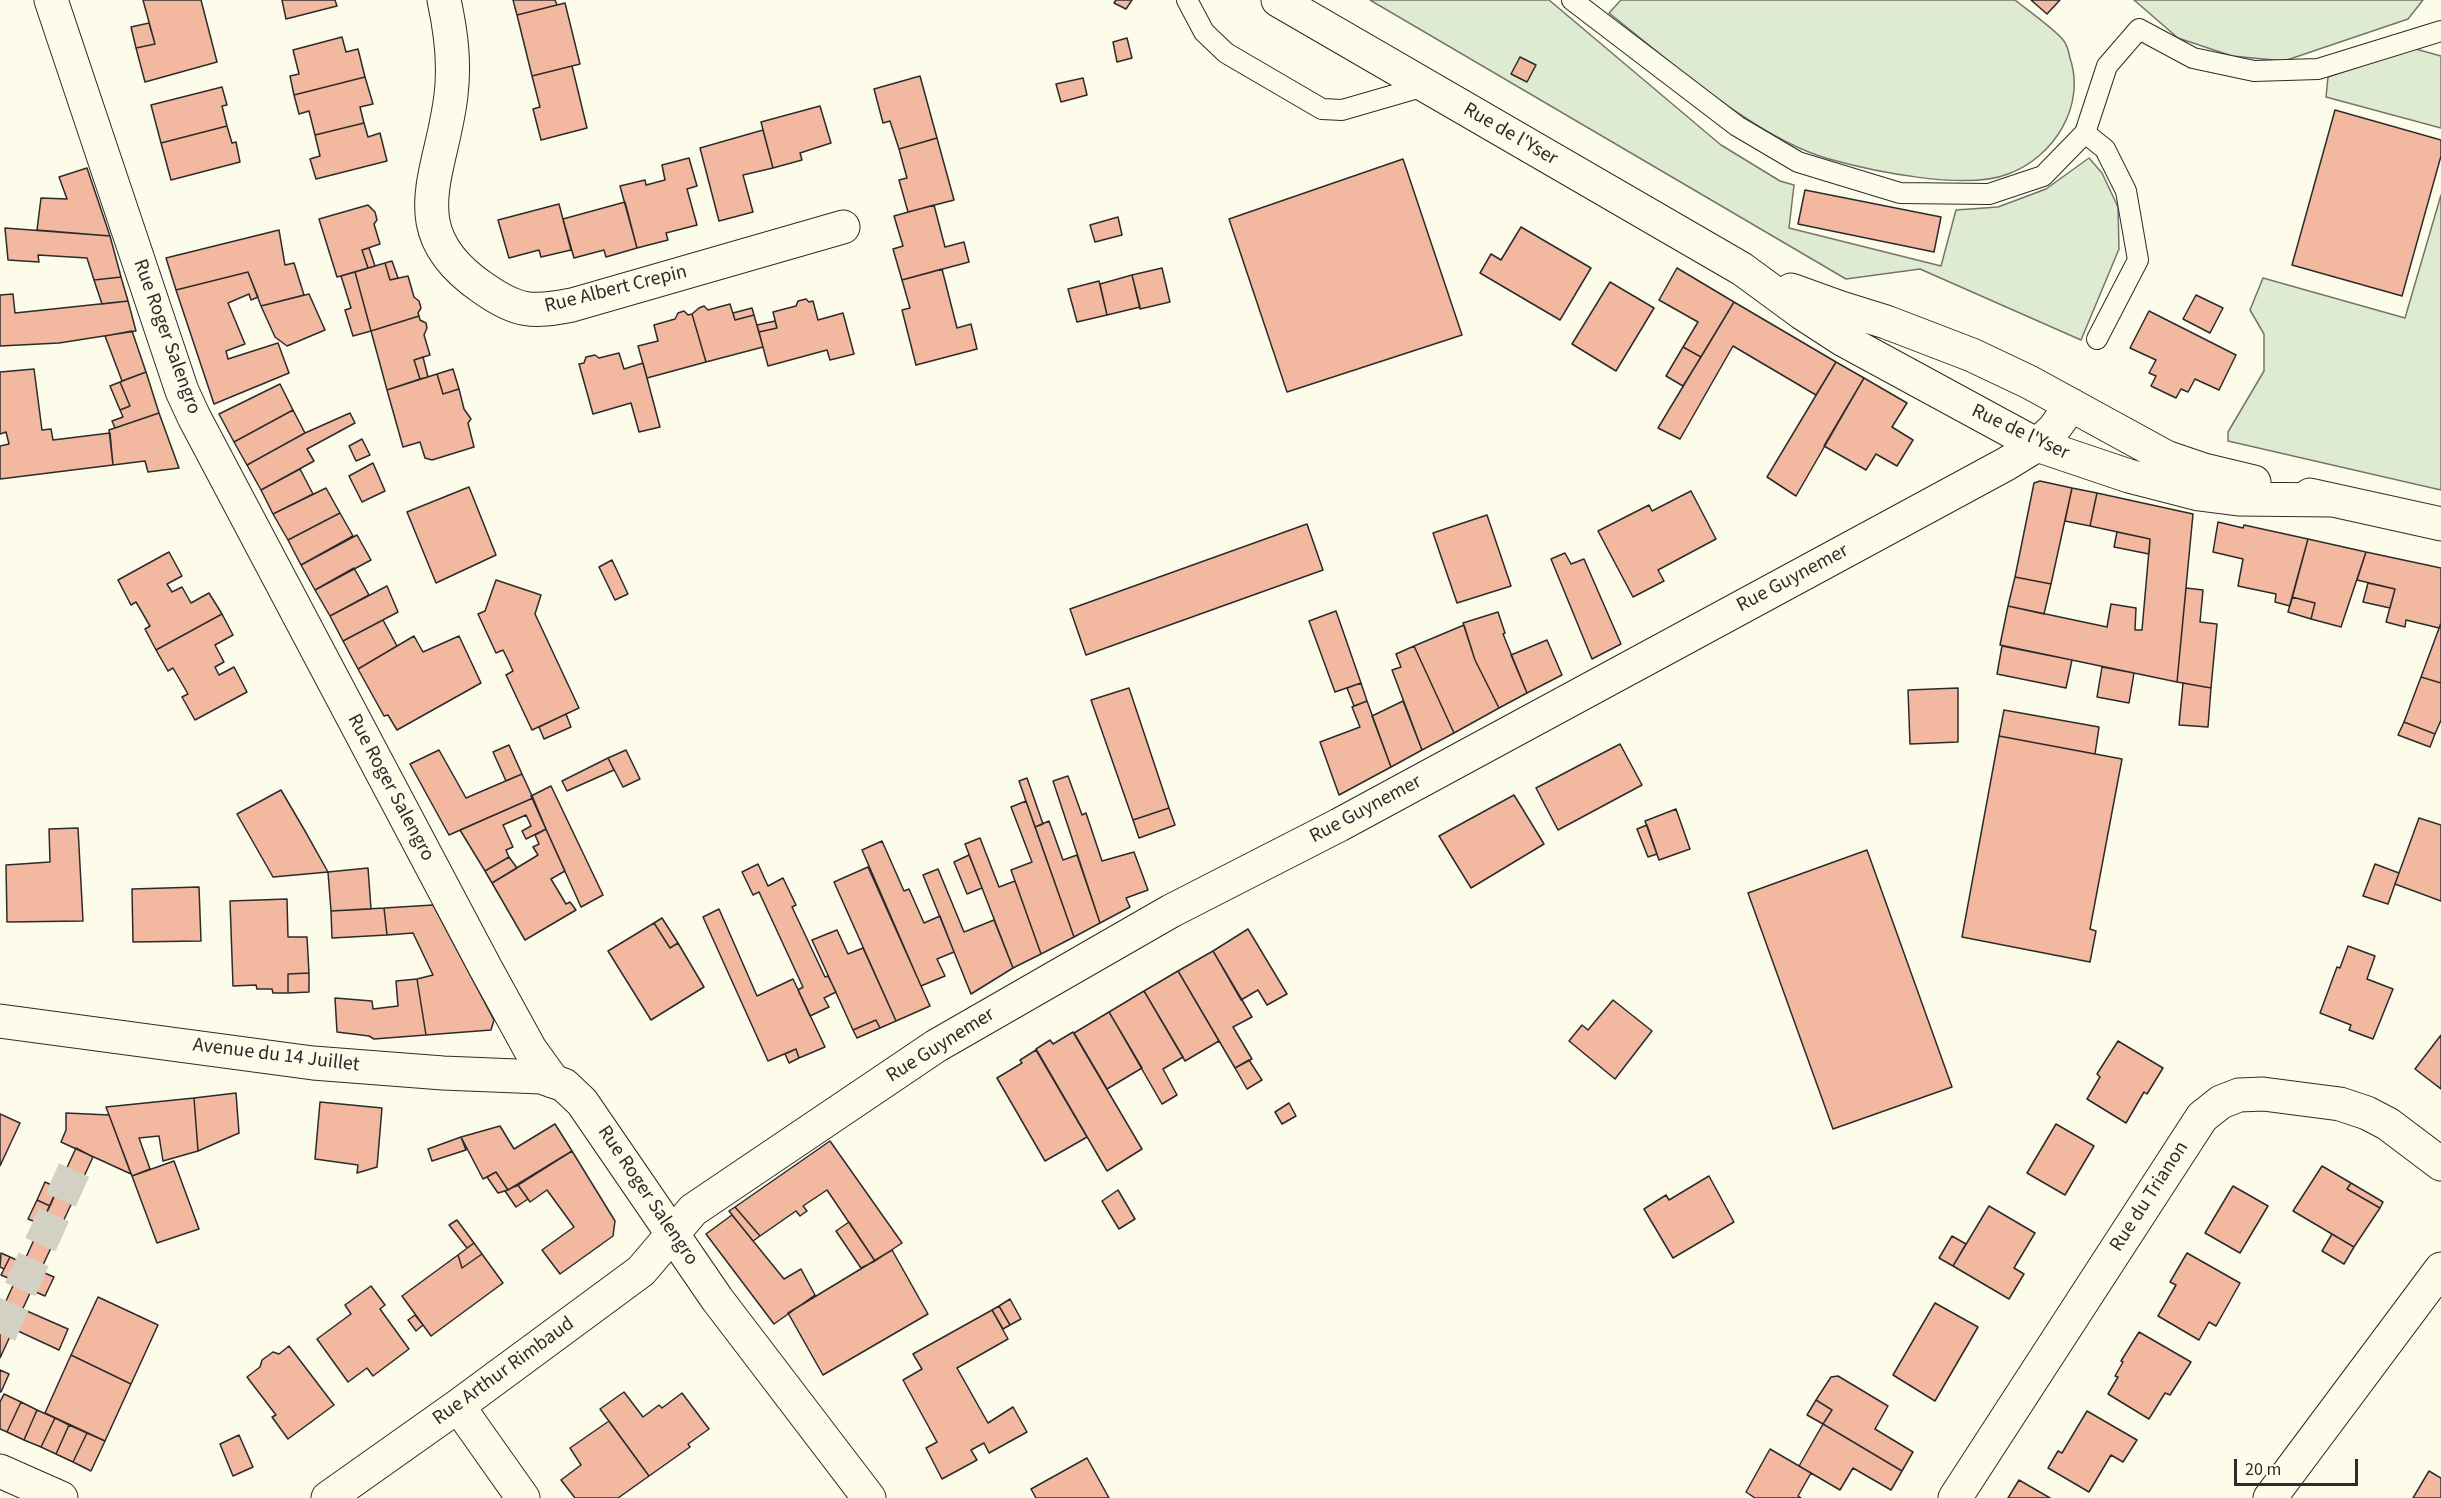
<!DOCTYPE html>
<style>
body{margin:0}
#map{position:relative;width:2441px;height:1498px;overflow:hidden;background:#fdfbea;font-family:"Source Sans 3",sans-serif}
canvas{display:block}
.scale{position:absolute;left:2234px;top:1459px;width:124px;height:27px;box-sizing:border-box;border:3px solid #2b2b2b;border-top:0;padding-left:8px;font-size:18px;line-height:21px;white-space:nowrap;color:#2b2b2b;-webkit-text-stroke:4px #fdfbea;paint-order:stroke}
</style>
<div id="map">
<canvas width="2441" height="1498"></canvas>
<div class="scale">20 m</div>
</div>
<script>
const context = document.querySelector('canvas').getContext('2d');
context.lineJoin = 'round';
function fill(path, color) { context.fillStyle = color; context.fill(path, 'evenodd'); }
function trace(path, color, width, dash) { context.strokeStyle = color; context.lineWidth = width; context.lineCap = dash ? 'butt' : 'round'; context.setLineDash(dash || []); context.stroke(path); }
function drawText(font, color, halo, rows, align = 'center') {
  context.font = font + ' "Source Sans 3",sans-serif'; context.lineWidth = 4.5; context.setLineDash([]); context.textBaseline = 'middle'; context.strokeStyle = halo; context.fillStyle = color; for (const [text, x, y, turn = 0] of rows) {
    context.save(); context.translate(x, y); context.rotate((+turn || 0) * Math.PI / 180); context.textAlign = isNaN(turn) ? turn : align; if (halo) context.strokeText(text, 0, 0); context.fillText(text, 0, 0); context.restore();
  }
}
const green = new Path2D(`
 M1370,0H1549L1721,145L1780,181L1794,185L1789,228L1941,266L1956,210L1998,207L2046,189L2089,158L2102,173L2118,207L2119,249L2081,340L1920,269L1846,279Z
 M1621,0H2015C2026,9 2057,31 2064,41C2067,45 2069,53 2070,58C2086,106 2054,157 2008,174C1966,191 1872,171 1829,159C1756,139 1669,60 1609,13Z
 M2134,0H2423L2408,19L2284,61L2232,56L2178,38Z
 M2412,48L2441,56V128L2326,97L2328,77Z
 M2441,195V490L2228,441V432L2264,371V334L2250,310L2263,278L2405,318Z`);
const building = new Path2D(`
 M143,0H201L217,62L145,82L136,48L155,44Z
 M282,0H335L337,6L286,19Z
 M513,0H555L557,5L517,15Z
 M1116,0H1132L1126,9L1114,3Z
 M2031,0H2060L2047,14Z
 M565,3L580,64L532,76L517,15Z
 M149,23L155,44L136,48L131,27Z
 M342,37L346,52L358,49L365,77L294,95L290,76L299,74L293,50Z
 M1127,38L1132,58L1117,62L1113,42Z
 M1520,57L1536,65L1527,82L1511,74Z
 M572,66L587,128L541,140L533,109L540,107L532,76Z
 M920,76L937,138L899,149L890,121L883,123L874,89Z
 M365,77L373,104L360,107L364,123L315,135L309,111L299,114L294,95Z
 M1083,78L1087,95L1061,102L1056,84Z
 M222,87L227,105L222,106L227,126L161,143L151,105Z
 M820,106L831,143L800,153L802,160L773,168L761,122Z
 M2335,110L2441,140V156L2402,296L2292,265Z
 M364,123L368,137L380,133L387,161L316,179L310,159L320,156L315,135Z
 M227,126L232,143L236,142L240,162L171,180L161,143Z
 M763,130L773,168L743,175L753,212L719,221L700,148Z
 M937,138L954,200L908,212L899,180L907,178L899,149Z
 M689,158L697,186L687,189L697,225L666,233L668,240L637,248L620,186L645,180L646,185L665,180L662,165Z
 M1403,159L1462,335L1287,392L1229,219Z
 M87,168L110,236L37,230L41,198L67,199L59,177Z
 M1805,190L1941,217L1934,252L1798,224Z
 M625,202L637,248L606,257L604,250L574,258L563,219Z
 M559,204L571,250L541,257L539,250L509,258L498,220Z
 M368,205L375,212L377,220L374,224L380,244L362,250L368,268L337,277L319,219Z
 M934,205L945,247L964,242L969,262L902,280L893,249L903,246L894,216Z
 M1118,217L1122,235L1095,242L1090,225Z
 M1521,227L1591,268L1560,320L1480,273L1491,254L1501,260Z
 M5,228L110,236L121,277L94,280L87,258L38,255L39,262L8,260Z
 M279,230L285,265L294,263L304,295L261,306L248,272L176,290L166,258Z
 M369,248L375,266L368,268L362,250Z
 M392,261L398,278L390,280L385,263Z
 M385,263L390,280L408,276L414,297L419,301L421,308L418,313L419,316L371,331L355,272Z
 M1162,268L1170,302L1140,309L1132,275Z
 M1677,268L1734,302L1701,357L1683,347L1698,322L1659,300Z
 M942,269L957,328L971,324L977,349L916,365L902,310L910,308L902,280Z
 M248,272L258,297L251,300L249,294L228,303L245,344L226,351L228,359L278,343L289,373L214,404L176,290Z
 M355,272L371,331L353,336L345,310L351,308L341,276Z
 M1132,275L1140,307L1107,315L1100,284Z
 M121,277L128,301L102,304L94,280Z
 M1099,281L1107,315L1077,322L1068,289Z
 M1610,282L1654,308L1616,371L1572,344Z
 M13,294L15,313L128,301L136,331L59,343L0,346V295Z
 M309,294L325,330L287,346L275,337L261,306Z
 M2196,295L2223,308L2210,333L2183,319Z
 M806,299L809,302L813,301L818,320L843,313L854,354L830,360L827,350L768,366L759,332L777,328L773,312L796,306L798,301Z
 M1734,302L1836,362L1816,395L1733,346L1680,439L1658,428Z
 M730,304L735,320L754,315L763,347L706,362L692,314L699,308L704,306L708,310Z
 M752,308L754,315L735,320L733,313Z
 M684,311L688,315L692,314L706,362L647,378L638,346L658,341L654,325L675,319L678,313Z
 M2149,311L2236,355L2219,390L2195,379L2188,392L2181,389L2176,398L2151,386L2156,376L2149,373L2156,360L2130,348Z
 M419,316L420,320L426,323L427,328L424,335L430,355L414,360L420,379L387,390L371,331Z
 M775,321L777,328L759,332L757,325Z
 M132,331L146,372L122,381L105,336Z
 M1683,347L1701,357L1683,386L1666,376Z
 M619,353L624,369L643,363L660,427L639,432L631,403L593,414L579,364L584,363L586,357L595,355L599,358Z
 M423,357L428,377L420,379L414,360Z
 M1836,362L1864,378L1796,496L1767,477Z
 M34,369L42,430L51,429L53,440L110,433L113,465L0,479V446L9,444L6,432L0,434V372Z
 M453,369L459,389L443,394L437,374Z
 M146,372L159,413L115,428L112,421L123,417L120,410L130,406L120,382Z
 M437,374L443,394L459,389L464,409L471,419L468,423L474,447L432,460L425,458L420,442L403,447L387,390Z
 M1864,378L1907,403L1892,427L1913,440L1897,466L1876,454L1866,470L1824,446Z
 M120,382L130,406L120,410L110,386Z
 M280,384L293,410L234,442L219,414Z
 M293,410L305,433L247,465L234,442Z
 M159,413L179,468L148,472L145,461L113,465L109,430Z
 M350,413L355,423L307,449L314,461L261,490L247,465L305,433Z
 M362,439L370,455L356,461L349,446Z
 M373,463L385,491L362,502L349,476Z
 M300,469L313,494L273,514L261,490Z
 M2040,481L2072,488L2051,584L2015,577L2034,483Z
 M469,487L496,555L436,583L407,512Z
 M326,488L340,513L288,540L273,514Z
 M2072,488L2097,493L2090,526L2065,521Z
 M1691,491L1716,539L1658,570L1664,581L1633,597L1598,531L1649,505L1652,511Z
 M2097,493L2193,514L2177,682L2000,645L2008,606L2107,627L2111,604L2136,608L2135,630H2142L2150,539L2090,526Z
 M340,513L353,536L301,565L288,540Z
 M1487,515L1511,586L1457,603L1433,533Z
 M2218,522L2243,528L2244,525L2308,539L2290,606L2275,602L2276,594L2238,586L2243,559L2213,552Z
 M1307,524L1323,570L1086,655L1070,609Z
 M2117,532L2150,539L2149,554L2114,547Z
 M357,535L371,560L315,590L301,565Z
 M2308,539L2366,552L2341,627L2311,619L2315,603L2292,597Z
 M169,552L182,576L167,584L172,592L182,587L191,603L209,593L222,614L156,650L145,629L150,626L136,602L131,605L118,580Z
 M2366,552L2441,568V623L2439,628L2406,620L2405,627L2386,622L2395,589L2357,580Z
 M1565,553L1571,564L1584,559L1621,644L1592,659L1551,559Z
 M612,560L628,594L615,600L599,567Z
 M354,568L369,595L330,616L315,590Z
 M2015,577L2051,584L2044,614L2008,606Z
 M496,580L541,595L535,614L579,708L532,730L506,675L513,671L508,660L503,650L496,653L478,614L485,611Z
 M2368,583L2395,589L2390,608L2363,602Z
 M387,586L398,612L343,641L330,616Z
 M2186,588L2203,590L2200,622L2217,624L2211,688L2177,682Z
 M2292,597L2315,603L2311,619L2288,612Z
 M1336,611L1361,683L1335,692L1309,621Z
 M1498,612L1505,633L1503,634L1527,693L1499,708L1475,660L1463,623Z
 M222,614L233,635L215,645L224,662L215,667L219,675L234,667L247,692L195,720L182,697L188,694L173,668L168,671L156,650Z
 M383,620L397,646L358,669L343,641Z
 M2441,623V683L2421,677Z
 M1464,625L1475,660L1499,708L1454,733L1414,646Z
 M414,636L423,652L459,636L481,683L397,730L388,715L384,716L358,669Z
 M1547,640L1562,675L1527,693L1511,655Z
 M1414,646L1454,733L1422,750L1392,670L1401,667L1396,654Z
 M2002,646L2072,660L2066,688L1997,674Z
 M2102,667L2134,673L2129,703L2097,697Z
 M2421,677L2441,683V720L2435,734L2404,722Z
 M1361,683L1367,701L1354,706L1347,688Z
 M2183,683L2211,688L2208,727L2179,725Z
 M1129,688L1169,808L1133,820L1091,700Z
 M1958,688V742L1910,744L1908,690Z
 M1367,701L1391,767L1339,795L1320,742L1360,727L1352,707Z
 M1403,701L1422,750L1391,767L1372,716Z
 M2004,710L2099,727L2095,754L1999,736Z
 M566,714L571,727L544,739L539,727Z
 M2404,722L2435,734L2430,747L2398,735Z
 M1999,736L2122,759L2090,929L2096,931L2090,962L1962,937Z
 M1620,744L1642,785L1558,830L1536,788Z
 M509,745L522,774L506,781L493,752Z
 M439,750L466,798L522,774L533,798L449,835L410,764Z
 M626,750L640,779L623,787L608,758Z
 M608,758L614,770L567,791L562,781Z
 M1068,776L1082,815L1086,813L1102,861L1134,852L1148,890L1126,898L1130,907L1100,923L1053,781Z
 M1027,778L1043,824L1035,827L1019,781Z
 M551,786L603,895L581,907L531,796Z
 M281,790L305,831L328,872L273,877L237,814Z
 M1514,795L1544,844L1471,888L1439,836Z
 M533,798L546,829L526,839L522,831L531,826L526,815L503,825L513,847L506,850L509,857L485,871L460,830Z
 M1026,801L1074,937L1041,954L1011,870L1032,862L1011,807Z
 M1169,808L1175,825L1139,838L1133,820Z
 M1676,809L1690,849L1659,860L1645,821Z
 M2419,818L2441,825V901L2395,884Z
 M1049,821L1063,860L1077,855L1100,923L1074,937L1035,827Z
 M1647,825L1657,854L1648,857L1637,829Z
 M78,828L83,921L7,922L6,865L50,862L49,829Z
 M546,829L565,871L551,879L566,904L570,902L576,910L525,940L492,883L538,855L533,847L539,844L535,835Z
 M980,838L999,887L1015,881L1041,954L1013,968L965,844Z
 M882,841L904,891L909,889L924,923L940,916L954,952L937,959L945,976L921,986L862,850Z
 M1867,850L1952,1087L1833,1129L1748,893Z
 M969,855L982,888L967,894L954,862Z
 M509,857L517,868L492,883L485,871Z
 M758,864L768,886L783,878L796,905L792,907L825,977L828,976L836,992L824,998L829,1007L810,1016L798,990L803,987L759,892L753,895L742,872Z
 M2375,864L2399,873L2388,904L2363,896Z
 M868,867L930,1006L896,1021L834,882Z
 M368,868L371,909L331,911L328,872Z
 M938,869L964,932L994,920L1013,968L971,994L923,875Z
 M199,887L201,941L133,942L132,889Z
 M287,899L288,937H307L309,973L288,974V993H273L272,989H257L256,985L233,986L230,901Z
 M433,905L494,1020L491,1030L426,1035L417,979L433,975L413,933L387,935L384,908Z
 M384,908L387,935L332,938L331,911Z
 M719,909L757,996L793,979L825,1047L799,1058L796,1049L768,1061L703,917Z
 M662,918L678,943L670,948L654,923Z
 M654,923L670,948L678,943L704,987L651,1020L608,951Z
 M1248,929L1287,994L1267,1005L1258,990L1241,1000L1213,951Z
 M837,930L848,954L863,948L896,1021L880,1028L876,1020L853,1030L812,940Z
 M2348,946L2375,956L2367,979L2393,989L2373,1039L2349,1030L2351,1025L2320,1013L2337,967L2340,968Z
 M1213,951L1252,1017L1233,1027L1252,1059L1235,1068L1178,971Z
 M1178,971L1219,1041L1185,1061L1144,991Z
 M309,973V992L288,993V974Z
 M417,979L426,1035L374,1039L369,1036L337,1032L335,998L372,1001L373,1009L398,1006L396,981Z
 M1144,991L1183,1057L1163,1069L1177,1095L1162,1104L1109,1012Z
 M1613,1000L1652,1031L1615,1079L1569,1041L1582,1025L1588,1030Z
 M1109,1012L1142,1068L1107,1089L1074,1033Z
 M876,1020L880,1028L857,1038L853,1030Z
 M1073,1032L1142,1149L1107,1171L1036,1049L1050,1040L1053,1044Z
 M2441,1035V1089L2415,1069Z
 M2118,1041L2163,1068L2147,1094L2144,1092L2126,1123L2087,1099L2100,1077L2097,1074Z
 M796,1049L799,1058L789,1063L785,1054Z
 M1036,1050L1087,1137L1045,1161L997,1078L1022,1063L1020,1060Z
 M1249,1060L1262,1080L1247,1089L1235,1068Z
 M236,1093L239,1133L198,1151L194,1098Z
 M194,1098L198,1151L163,1161L159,1136L139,1138L150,1169L132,1176L106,1107Z
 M320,1102L382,1108L377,1167L357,1173L358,1165L315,1159Z
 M1289,1103L1296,1116L1282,1124L1275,1112Z
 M66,1113L109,1115L131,1174L61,1142L66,1130Z
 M0,1114L20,1123L0,1166Z
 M555,1124L572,1151L508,1190L496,1172L483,1179L461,1137L500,1126L514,1149Z
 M2056,1124L2094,1146L2065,1195L2027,1173Z
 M461,1137L466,1150L432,1161L428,1149Z
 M830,1141L902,1243L875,1261L827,1190L803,1206L807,1211L800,1216L796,1211L760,1236L735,1207Z
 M76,1148L93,1157L0,1358V1314Z
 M572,1151L615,1221L613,1236L560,1274L542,1250L574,1227L547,1190L530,1202L518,1185Z
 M174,1161L199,1229L157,1243L132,1176Z
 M2322,1166L2351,1183L2347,1189L2380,1208L2354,1247L2293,1211Z
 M496,1172L508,1190L498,1193L487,1177Z
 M1709,1176L1734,1222L1673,1258L1644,1209L1666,1195L1669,1200Z
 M45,1182L58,1188L50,1206L37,1200Z
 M2351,1183L2383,1202L2380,1208L2347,1189Z
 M518,1185L528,1199L516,1207L505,1191Z
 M2233,1186L2268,1206L2240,1253L2205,1233Z
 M1118,1190L1135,1219L1119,1229L1102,1201Z
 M37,1200L50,1206L41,1224L28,1219Z
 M1989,1206L2035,1233L2014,1268L2024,1274L2009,1299L1953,1266Z
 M735,1207L760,1236L753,1241L729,1211Z
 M732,1215L784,1279L801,1269L815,1295L774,1324L706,1234Z
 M457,1220L474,1243L467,1248L449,1225Z
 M849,1222L875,1261L861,1268L836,1231Z
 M2332,1234L2354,1247L2344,1264L2322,1251Z
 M1952,1236L1966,1244L1953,1266L1939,1258Z
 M474,1243L482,1254L462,1268L458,1255Z
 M892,1250L928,1314L823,1375L788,1313Z
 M1,1253L10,1257L4,1269L0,1267Z
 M2187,1253L2240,1283L2216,1326L2209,1322L2199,1340L2158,1316L2176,1285L2170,1282Z
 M482,1254L503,1283L431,1336L402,1296L458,1255L462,1268Z
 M10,1257L23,1263L15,1281L1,1275Z
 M40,1271L54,1277L45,1296L31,1290Z
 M371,1286L385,1305L380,1309L409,1349L373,1376L367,1368L348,1382L317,1339L351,1314L345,1305Z
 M98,1297L158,1325L131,1384L71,1355Z
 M1010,1299L1021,1319L1010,1325L999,1306Z
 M1935,1303L1978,1327L1935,1401L1893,1375Z
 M999,1306L1010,1325L1003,1329L992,1310Z
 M992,1310L1008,1339L957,1368L988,1423L1013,1407L1027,1432L989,1453L984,1443L971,1450L977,1460L942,1479L926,1448L937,1442L903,1380L922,1369L913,1354Z
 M27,1311L68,1329L59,1350L18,1331Z
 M415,1315L423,1325L416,1331L408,1320Z
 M2139,1332L2191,1362L2170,1395L2165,1393L2149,1419L2108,1394L2118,1377L2115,1376L2123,1362L2121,1361Z
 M289,1346L334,1405L288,1439L272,1417L276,1415L247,1377L260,1367L262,1360L273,1352L279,1354Z
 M71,1355L131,1384L105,1441L45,1413Z
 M0,1370L9,1374L1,1392H0Z
 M1838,1376L1888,1406L1875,1429L1913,1452L1902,1471L1823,1424L1832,1410L1816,1400L1831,1377Z
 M624,1392L643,1417L659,1405L662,1408L682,1393L709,1429L688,1444L690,1447L649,1476L600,1409Z
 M4,1394L21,1402L7,1432L0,1429V1402Z
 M1816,1400L1832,1410L1823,1424L1807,1415Z
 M21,1402L37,1410L24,1440L7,1432Z
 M37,1410L55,1418L41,1447L24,1440Z
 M2087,1411L2137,1440L2123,1462L2111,1455L2089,1492L2048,1468L2058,1451L2062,1453Z
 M55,1418L69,1425L56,1454L41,1447Z
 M609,1421L649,1476L618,1498H575L561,1480L581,1465L570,1448Z
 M1823,1424L1902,1471L1891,1490L1853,1468L1840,1490L1799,1466Z
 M69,1425L87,1433L73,1462L56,1454Z
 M87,1433L105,1441L91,1471L73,1462Z
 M239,1435L253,1467L233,1476L220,1444Z
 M1770,1449L1811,1473L1798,1496L1801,1498H1755L1746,1492Z
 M1087,1458L1109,1498H1036L1031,1489Z
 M2429,1471L2441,1478V1498H2413Z
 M2019,1480L2050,1498H2008Z`);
const streetTunnel = new Path2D(`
 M0,1334L80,1157`);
const lane = new Path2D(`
 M1187,0L1204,32L1226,53L1322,109L1342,110L1425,86
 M1572,0L1737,126L1798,162L1900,193L1989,194L2043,176L2085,133L2107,66L2139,29L2193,58L2254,71L2318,69L2441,31
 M2085,133L2105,149L2126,191L2138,260L2097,339`);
const street = new Path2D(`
 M51,0L182,391L194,417L485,967L530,1049L553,1081
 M444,0C451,32 455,62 451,95C442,175 398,230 483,288C517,312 532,313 572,305L843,227
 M458,1406L523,1498
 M0,1471L61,1498
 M328,1498L458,1406L641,1271L693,1210L936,1046L1171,911L1339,825L2006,464L2037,445L2054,429L2071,405
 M1955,1498L2202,1117L2221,1102L2239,1095L2263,1094L2340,1104L2367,1113L2388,1124L2441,1164`);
const secondary = new Path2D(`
 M1278,0L1742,269L1802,313L1842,339L2037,445L2129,476L2199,494L2238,499L2331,500
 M1791,290L1841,308L1886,322L1972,355L2029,382L2166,457L2204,470L2254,482
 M2310,495L2441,524
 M0,1021L313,1063L443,1073L541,1077L564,1085L582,1102L717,1299L869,1498
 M2270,1498L2441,1269`);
const streetNames = [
 ["Rue de l'Yser",1510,135,30],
 ["Rue Albert Crepin",616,290,-14],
 ["Rue Roger Salengro",166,337,70],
 ["Rue de l'Yser",2020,433,25],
 ["Rue Guynemer",1793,579,-28],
 ["Rue Roger Salengro",390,788,62],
 ["Rue Guynemer",1366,810,-28],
 ["Rue Guynemer",941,1046,-32],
 ["Avenue du 14 Juillet",276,1056,7],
 ["Rue Roger Salengro",647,1196,56],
 ["Rue du Trianon",2150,1197,-57],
 ["Rue Arthur Rimbaud",504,1372,-36]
];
fill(green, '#deebd1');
trace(green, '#74746e', 1.5);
fill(building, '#f2b8a0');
trace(building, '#2b2b2b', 1.5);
trace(streetTunnel, '#d3d1c4', 33, [33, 16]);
trace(lane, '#2b2b2b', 22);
trace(street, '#2b2b2b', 35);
trace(secondary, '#2b2b2b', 35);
trace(lane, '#fdfbea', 20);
trace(street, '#fdfbea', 33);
trace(secondary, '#fdfbea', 33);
drawText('20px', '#2b2b2b', '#fdfbea', streetNames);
</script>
